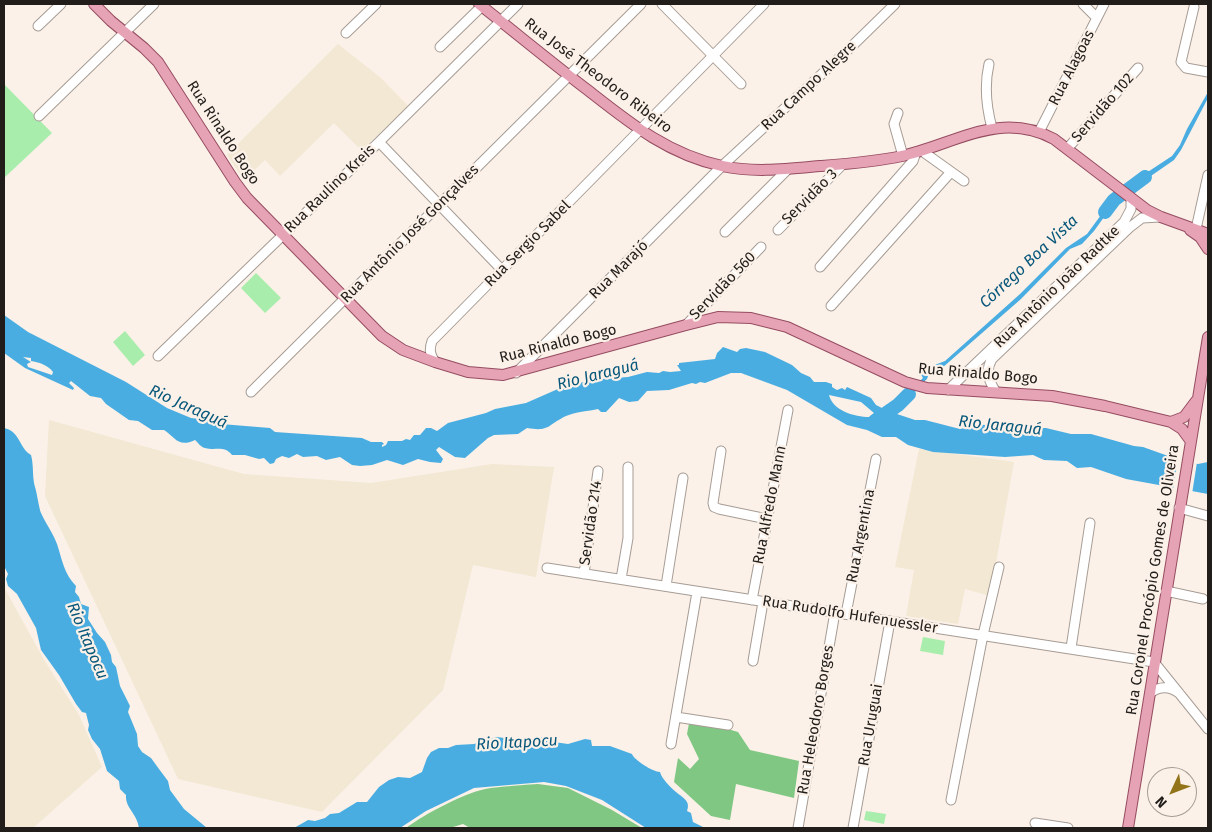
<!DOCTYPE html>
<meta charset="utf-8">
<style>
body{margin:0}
#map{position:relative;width:1212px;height:832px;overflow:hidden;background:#fbf1e8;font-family:"Fira Sans",sans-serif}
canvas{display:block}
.frame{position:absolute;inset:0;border:5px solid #211d1a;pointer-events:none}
.north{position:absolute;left:1147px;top:767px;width:50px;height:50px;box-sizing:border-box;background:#fbf1e8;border:1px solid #a49c96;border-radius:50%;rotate:227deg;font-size:14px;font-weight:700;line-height:20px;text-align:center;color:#211d1a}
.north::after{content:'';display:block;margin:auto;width:18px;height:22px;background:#93741a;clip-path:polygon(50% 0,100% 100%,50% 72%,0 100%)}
</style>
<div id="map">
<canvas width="1212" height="832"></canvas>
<div class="frame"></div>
<div class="north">N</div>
</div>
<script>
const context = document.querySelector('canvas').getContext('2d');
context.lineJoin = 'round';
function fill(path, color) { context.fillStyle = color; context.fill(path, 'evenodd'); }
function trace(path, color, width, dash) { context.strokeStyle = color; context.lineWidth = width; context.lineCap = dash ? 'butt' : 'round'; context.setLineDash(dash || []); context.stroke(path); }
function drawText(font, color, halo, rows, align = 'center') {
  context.font = font + ' "Fira Sans",sans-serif'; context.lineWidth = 4.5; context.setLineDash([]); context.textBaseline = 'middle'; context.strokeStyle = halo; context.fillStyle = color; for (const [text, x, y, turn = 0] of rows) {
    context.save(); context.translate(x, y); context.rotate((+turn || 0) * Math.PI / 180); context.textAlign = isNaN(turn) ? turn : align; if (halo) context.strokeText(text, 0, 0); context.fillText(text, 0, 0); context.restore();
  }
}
const industrial = new Path2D(`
 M338,44L381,78L408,106L364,148L358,147L334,123L280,176L265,160L244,180L227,155Z
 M49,420L244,474L371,483L492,464L554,467L536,577L473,565L443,690L322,812L178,779L45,496Z
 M919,449L1014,462L990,596L965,589L958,624L906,616L914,570L895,567Z
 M4,587L43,658L79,715L102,767L33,828H4Z`);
const green = new Path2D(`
 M4,84L52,133L4,178Z
 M256,273L281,298L265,313L241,288Z
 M125,331L145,355L133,366L113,342Z
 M923,637L945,641L943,655L920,651Z
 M866,811L886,814L884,824L864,820Z`);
const forest = new Path2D(`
 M690,718L738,732L750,750L799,761L794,798L736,784L730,820L711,816L674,782L678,758L690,769L699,759L687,734Z
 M538,784L568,788L612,810L642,828H470L463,824L450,828H406C425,814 467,791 491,788C506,786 522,785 538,784Z`);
const water = new Path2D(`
 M1208,92V98L1181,150L1174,160L1132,189L1128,185L1172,156L1180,145L1187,129Z
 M1115,196L1119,199L1112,206L1094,231L1082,244L1070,249L1021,299L942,368L937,370L932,368L927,370L924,375L928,376L927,379L910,394L907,393L923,378L920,373L923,374L927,368L945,361L1020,294L1066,248L1087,234Z
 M4,315L28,332L126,382L167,408L191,418L216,421L221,424L270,428L275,432L362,438L371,442H382L384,444L382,445V447L386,445L388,441H402L406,439L410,440L414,435H420L426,428H431L437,431L448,423L486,413L495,409L526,403L567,385L602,379L628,377L647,372L659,373L663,371L670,372L681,371L677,365H679V363L715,359L717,353L723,347L737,352L740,349L746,348L765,352L792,365L801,373L810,377L814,382H826L832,384V387L837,390L842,388L845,390L847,387L871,398L876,405L888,411L915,420H925L960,429L969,427L978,423L984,425L1004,423L1027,428H1046L1071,434H1091L1134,446L1143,447L1185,462L1198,464L1208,462V494L1126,479L1091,467L1077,468L1067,461L1044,460L1033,455L1005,457L933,452L908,445L896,437H882L867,430L847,425L787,390L741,373H731L705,383L700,382L696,384L692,383L669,390L647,391L638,401L629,402L619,398L606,412H601L598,409C589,411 575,412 566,416C547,425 550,432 527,428L518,434L494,435L488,438L465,458L455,457L439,447L436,450L443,459L441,463L430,462L418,459L403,465L387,460L372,465L360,466L352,465L340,457L326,460L317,456L303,457L297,454L289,458L282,456L276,459L274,463L270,464L264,458L259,459L245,455H232C224,445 216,451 205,448C200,447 198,442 195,440C178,448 175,437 164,430H152L138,421L129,420L106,404L101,398L90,396L71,381L69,383L74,388L73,390L25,368L4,353ZM23,357L31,358V361C38,362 48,365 53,372L52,375L28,367L27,364L31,362ZM829,395L861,402L874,413L869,417C855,417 833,411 829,395Z
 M4,428C20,431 19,448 31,455C34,466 32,477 35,487C37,493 39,509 41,513C46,524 53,533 57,544C62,559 64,574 76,586L75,592L79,597L81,604L89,607L88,619L97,633L105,642L111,655L112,662L116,667L120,686L130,706L128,712L137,734L138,746L142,752L151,758L159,769L168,781L170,790L184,809L207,828H139C137,813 125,808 126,795L120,789L119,781L107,771L100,749L92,739L88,730L89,725L86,713L82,712L76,704L59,675L41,650L36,628L17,594L8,586L6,579L8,574L4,566Z
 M497,737L527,741L537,737H542L547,741L568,744L585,739L591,740L592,746H610L632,754C634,760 653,772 660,772C662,779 670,787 676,792C683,798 691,801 687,811L691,813L693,822L705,828H646L602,800L566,786L544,782L474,788L426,811L400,828H294L308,820L315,821L325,818L330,814L339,813L357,802H367L379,787L389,780L398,777L410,778L422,772L427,758L431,752L439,748H448L456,745L474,744Z`);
const pier = new Path2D(`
 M1178,457L1197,462L1192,494L1173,490Z`);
const river = new Path2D(`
 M1105,212L1114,200L1145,177
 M875,421L898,405L909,394`);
const minor = new Path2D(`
 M662,4L741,84
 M1083,4L1097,18
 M1194,7L1181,62L1186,68L1208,72
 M38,26L61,4
 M346,33L376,4
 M440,47L482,6
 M989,64C984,86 986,106 992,128
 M898,113L894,124L903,156
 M39,116L154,4
 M1039,132L1104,4
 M379,142L502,270
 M1067,149L1138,68
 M922,151L964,181
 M1196,229L1208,175
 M778,230L843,164
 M725,232L788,169
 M820,267L913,161L916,152
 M831,306L951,172
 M686,325L761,247
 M158,356L379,142L518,4
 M435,362C430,354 429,350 432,341L764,4
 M516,373L722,166L850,48L895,4
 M948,390L1124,222L1131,209V198
 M251,392L641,4
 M996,392C989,382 985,370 992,359L1129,228L1142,218L1160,217
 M721,451L713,503L714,507L719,509L767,519
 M1179,508L1208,516
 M547,568L1154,662L1208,729
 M584,574L598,471
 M621,579L628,538V467
 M666,586L683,478
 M1166,591L1203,599
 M752,600L788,410
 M846,614L876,459
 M1071,648L1090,523
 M753,661L763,602
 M1150,693C1160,686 1169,686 1179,693
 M676,717L728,725
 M671,744L697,592
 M951,800L983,635L999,567
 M1035,823L1068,828
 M798,828L835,612
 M853,828L890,621`);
const major = new Path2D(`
 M94,4L111,21L144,48L158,62L235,182L247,198L382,336L403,350L435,362L468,372L503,375L686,325L718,317L751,318L787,327L905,382L927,388L1052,396L1105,406L1171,422L1182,429L1190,440
 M479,4C516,33 552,63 589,91C631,124 668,154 722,166C754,173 787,169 820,166C847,164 875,162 902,156C955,144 1000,110 1054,139L1147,210L1161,217L1208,234
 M1190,230L1200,237L1208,249
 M1171,422L1184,417L1196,401
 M1128,828L1208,337`);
const streetNames = [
 ["Rua Alagoas",1072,68,-63],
 ["Rua José Theodoro Ribeiro",598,76,37],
 ["Rua Campo Alegre",809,86,-43],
 ["Servidão 102",1103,108,-49],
 ["Rua Rinaldo Bogo",223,133,57],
 ["Rua Raulino Kreis",330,189,-44],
 ["Servidão 3",810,197,-45],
 ["Rua Antônio José Gonçalves",410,234,-45],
 ["Rua Sergio Sabel",528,244,-45],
 ["Rua Marajó",619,270,-45],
 ["Servidão 560",723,286,-46],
 ["Rua Antônio João Radtke",1057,287,-44],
 ["Rua Rinaldo Bogo",558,344,-14],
 ["Rua Rinaldo Bogo",978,374,5],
 ["Rua Alfredo Mann",770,505,-79],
 ["Servidão 214",591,523,-82],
 ["Rua Argentina",861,536,-79],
 ["Rua Coronel Procópio Gomes de Oliveira",1153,580,-81],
 ["Rua Rudolfo Hufenuessler",850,615,9],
 ["Rua Heleodoro Borges",816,720,-80],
 ["Rua Uruguai",871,725,-80]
];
const waterNames = [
 ["Córrego Boa Vista",1029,262,-43],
 ["Rio Jaraguá",598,375,-14],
 ["Rio Jaraguá",188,407,24],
 ["Rio Jaraguá",1000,426,6],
 ["Rio Itapocu",87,641,67],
 ["Rio Itapocu",517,743,-3]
];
fill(industrial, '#f2e8d3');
fill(green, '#a9edac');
fill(forest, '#7fc783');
fill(water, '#4aade2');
fill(pier, '#fbf1e8');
trace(river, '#4aade2', 14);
trace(minor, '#a69c95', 11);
trace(major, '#964c60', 12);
trace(minor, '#fff', 9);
trace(major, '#e6a3b6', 10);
drawText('15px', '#211d1a', '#fbf1e8', streetNames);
drawText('italic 16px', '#07577b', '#fbf1e8', waterNames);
</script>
